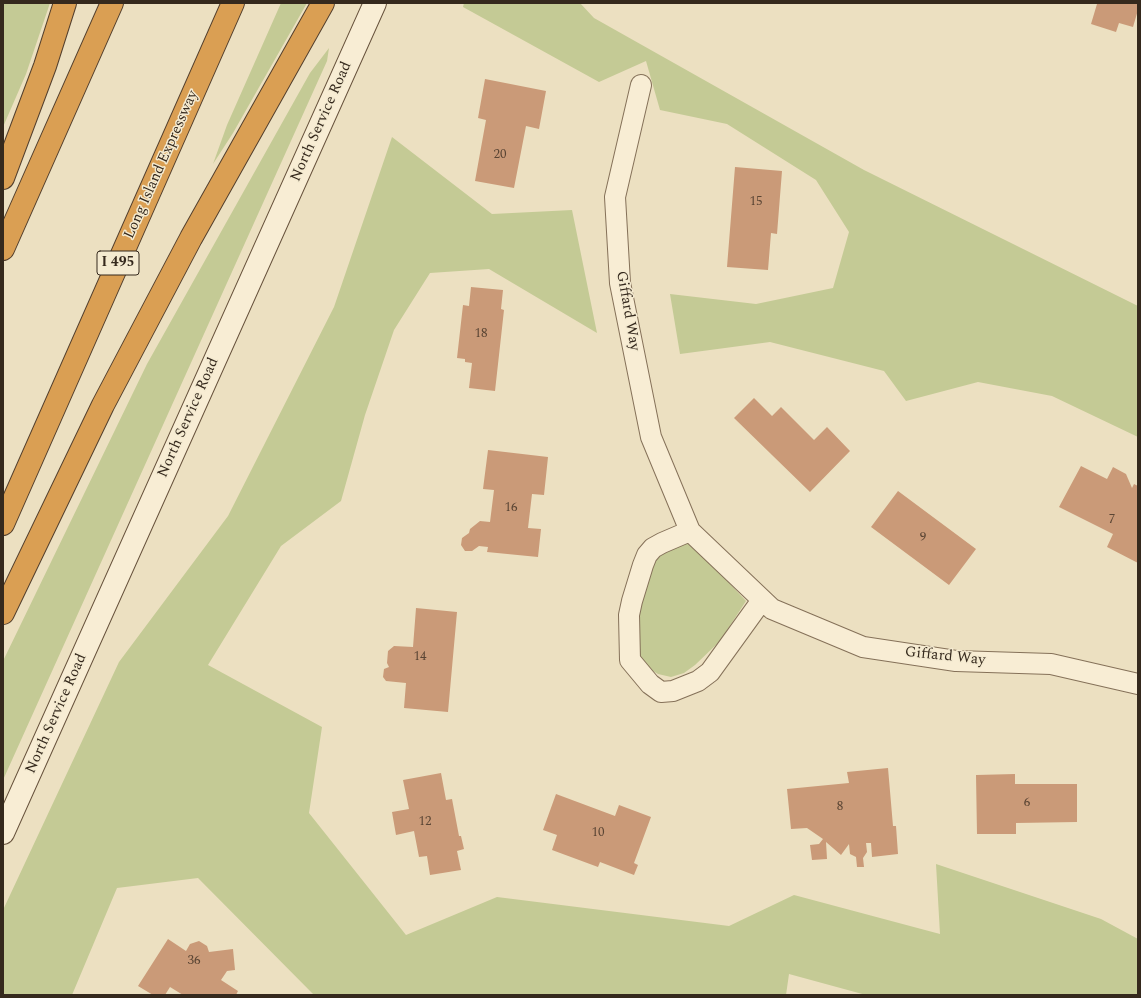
<!DOCTYPE html>
<style>
body{margin:0}
#map{position:relative;width:1141px;height:998px;overflow:hidden;background:#ece0c1;font-family:Spectral,serif}
canvas{display:block}
.frame{position:absolute;inset:0;border:4px solid #35291d;pointer-events:none}
</style>
<div id="map">
<canvas width="1141" height="998"></canvas>
<div class="frame"></div>
</div>
<script>
const context = document.querySelector('canvas').getContext('2d');
context.lineJoin = 'round';
function fill(path, color) { context.fillStyle = color; context.fill(path, 'evenodd'); }
function trace(path, color, width, dash) { context.strokeStyle = color; context.lineWidth = width; context.lineCap = dash ? 'butt' : 'round'; context.setLineDash(dash || []); context.stroke(path); }
function drawText(font, color, halo, rows, align = 'center') {
  context.font = font + ' Spectral,serif'; context.lineWidth = 3; context.setLineDash([]); context.textBaseline = 'middle'; context.strokeStyle = halo; context.fillStyle = color; for (const [text, x, y, turn = 0] of rows) {
    context.save(); context.translate(x, y); context.rotate((+turn || 0) * Math.PI / 180); context.textAlign = isNaN(turn) ? turn : align; if (halo) context.strokeText(text, 0, 0); context.fillText(text, 0, 0); context.restore();
  }
}
const green = new Path2D(`
 M3,3H50L26,74L3,127Z
 M281,3H307L233,133L213,164L227,125Z
 M464,3H580L594,18L864,170L1138,306V437L1052,396L978,382L906,401L884,371L770,342L680,354L670,294L756,304L833,288L849,232L816,180L727,124L660,110L646,61L599,82L463,7Z
 M329,48L327,61L3,780V661L147,364L310,73Z
 M392,137L492,214L572,210L597,333L489,269L430,273L394,330L365,415L341,501L281,546L208,665L322,727L309,813L406,935L497,897L729,926L794,895L940,934L936,864L1101,919L1138,939V995H866L789,974L786,995H314L198,878L117,888L72,995H3V910L119,662L228,516L334,307Z
 M688,539L746,601L720,641L695,665L684,673L671,677L658,674L648,668L638,653L636,605L648,569L661,550Z`);
const building = new Path2D(`
 M1095,3H1138V10L1133,27L1119,23L1116,32L1091,24L1097,4Z
 M485,79L546,91L539,129L526,126L514,188L475,181L486,120L478,118Z
 M735,167L782,171L777,234L771,233L768,270L727,267Z
 M471,287L503,290L501,309L504,310L495,391L469,388L472,363L465,362V359L457,358L463,305L469,306Z
 M754,398L772,416L781,407L814,440L827,427L850,451L810,492L734,418Z
 M488,450L548,457L544,495L532,494L528,528L541,529L538,557L487,552L488,547L479,546L472,551H465L461,545L462,538L469,533L470,529L480,521L490,522L494,490L483,489Z
 M1081,466L1107,479L1113,467L1126,474L1132,488L1134,484L1138,486V563L1107,547L1113,534L1059,507Z
 M898,491L976,549L949,585L871,527Z
 M416,608L457,612L448,712L404,708L406,683L386,681L383,677L384,669L389,667L387,663L388,651L394,646L413,647Z
 M888,768L893,826H896L898,854L872,857L871,843H866L867,852L863,858L864,867H857L856,857L850,854L849,844L841,855L826,842L827,859L812,860L810,845L819,844L823,839L807,828L791,829L787,789L849,783L847,772Z
 M441,773L446,800L452,799L459,836H461L464,849L457,851L461,870L430,875L427,856L419,857L414,831L396,835L392,812L409,809L403,780Z
 M1015,774V784H1077V822L1016,823V834H977L976,775Z
 M556,794L615,816L619,805L651,817L634,863L638,865L634,875L600,862L598,867L552,850L557,835L543,830Z
 M168,939L186,951L190,944L199,941L207,946L209,952L233,949L235,970L227,971L221,980L238,991L236,995H183L170,987L165,995H153L138,986Z`);
const minor = new Path2D(`
 M641,85L615,197L620,283L651,437L690,531L772,609L863,647L956,661L1051,664L1138,684
 M690,531L662,543L653,548L647,555L643,565L632,601L629,615L630,660L650,684L661,692L673,691L698,681L710,672L762,600`);
const secondary = new Path2D(`
 M3,833L375,3`);
const motorway = new Path2D(`
 M3,178L45,66L65,3
 M3,249L112,3
 M3,524L233,3
 M3,613L103,405L191,238L323,3`);
const numberNames = [
 ["20",500,155],
 ["15",756,202],
 ["18",481,334],
 ["16",511,508],
 ["7",1112,520],
 ["9",923,538],
 ["14",420,657],
 ["6",1027,803],
 ["8",840,807],
 ["12",425,822],
 ["10",598,833],
 ["36",194,961]
];
const shields = [
 [118,263,42]
];
const shieldNames = [
 ["I 495",118,263]
];
const streetNames = [
 ["North Service Road",322,122,-66],
 ["Long Island Expressway",162,165,-66],
 ["Giffard Way",627,311,80],
 ["North Service Road",189,418,-66],
 ["Giffard Way",945,657,6],
 ["North Service Road",57,714,-66]
];
fill(green, '#c4ca95');
fill(building, '#ca9a78');
trace(minor, '#857159', 22);
trace(secondary, '#67523c', 24);
trace(motorway, '#533f2d', 24);
trace(minor, '#f8edd4', 20);
trace(secondary, '#f8edd4', 22);
trace(motorway, '#da9f53', 22);
drawText('13px', '#5a4534', null, numberNames);
for (const [x, y, w] of shields) { const box = new Path2D(); box.roundRect(x - w / 2, y - 12, w, 24, 3); context.fillStyle = '#f4ead0'; context.fill(box); trace(box, '#35291d', 1); }
drawText('bold 14px', '#35291d', null, shieldNames);
drawText('15px', '#35291d', '#f4ead0', streetNames);
</script>
